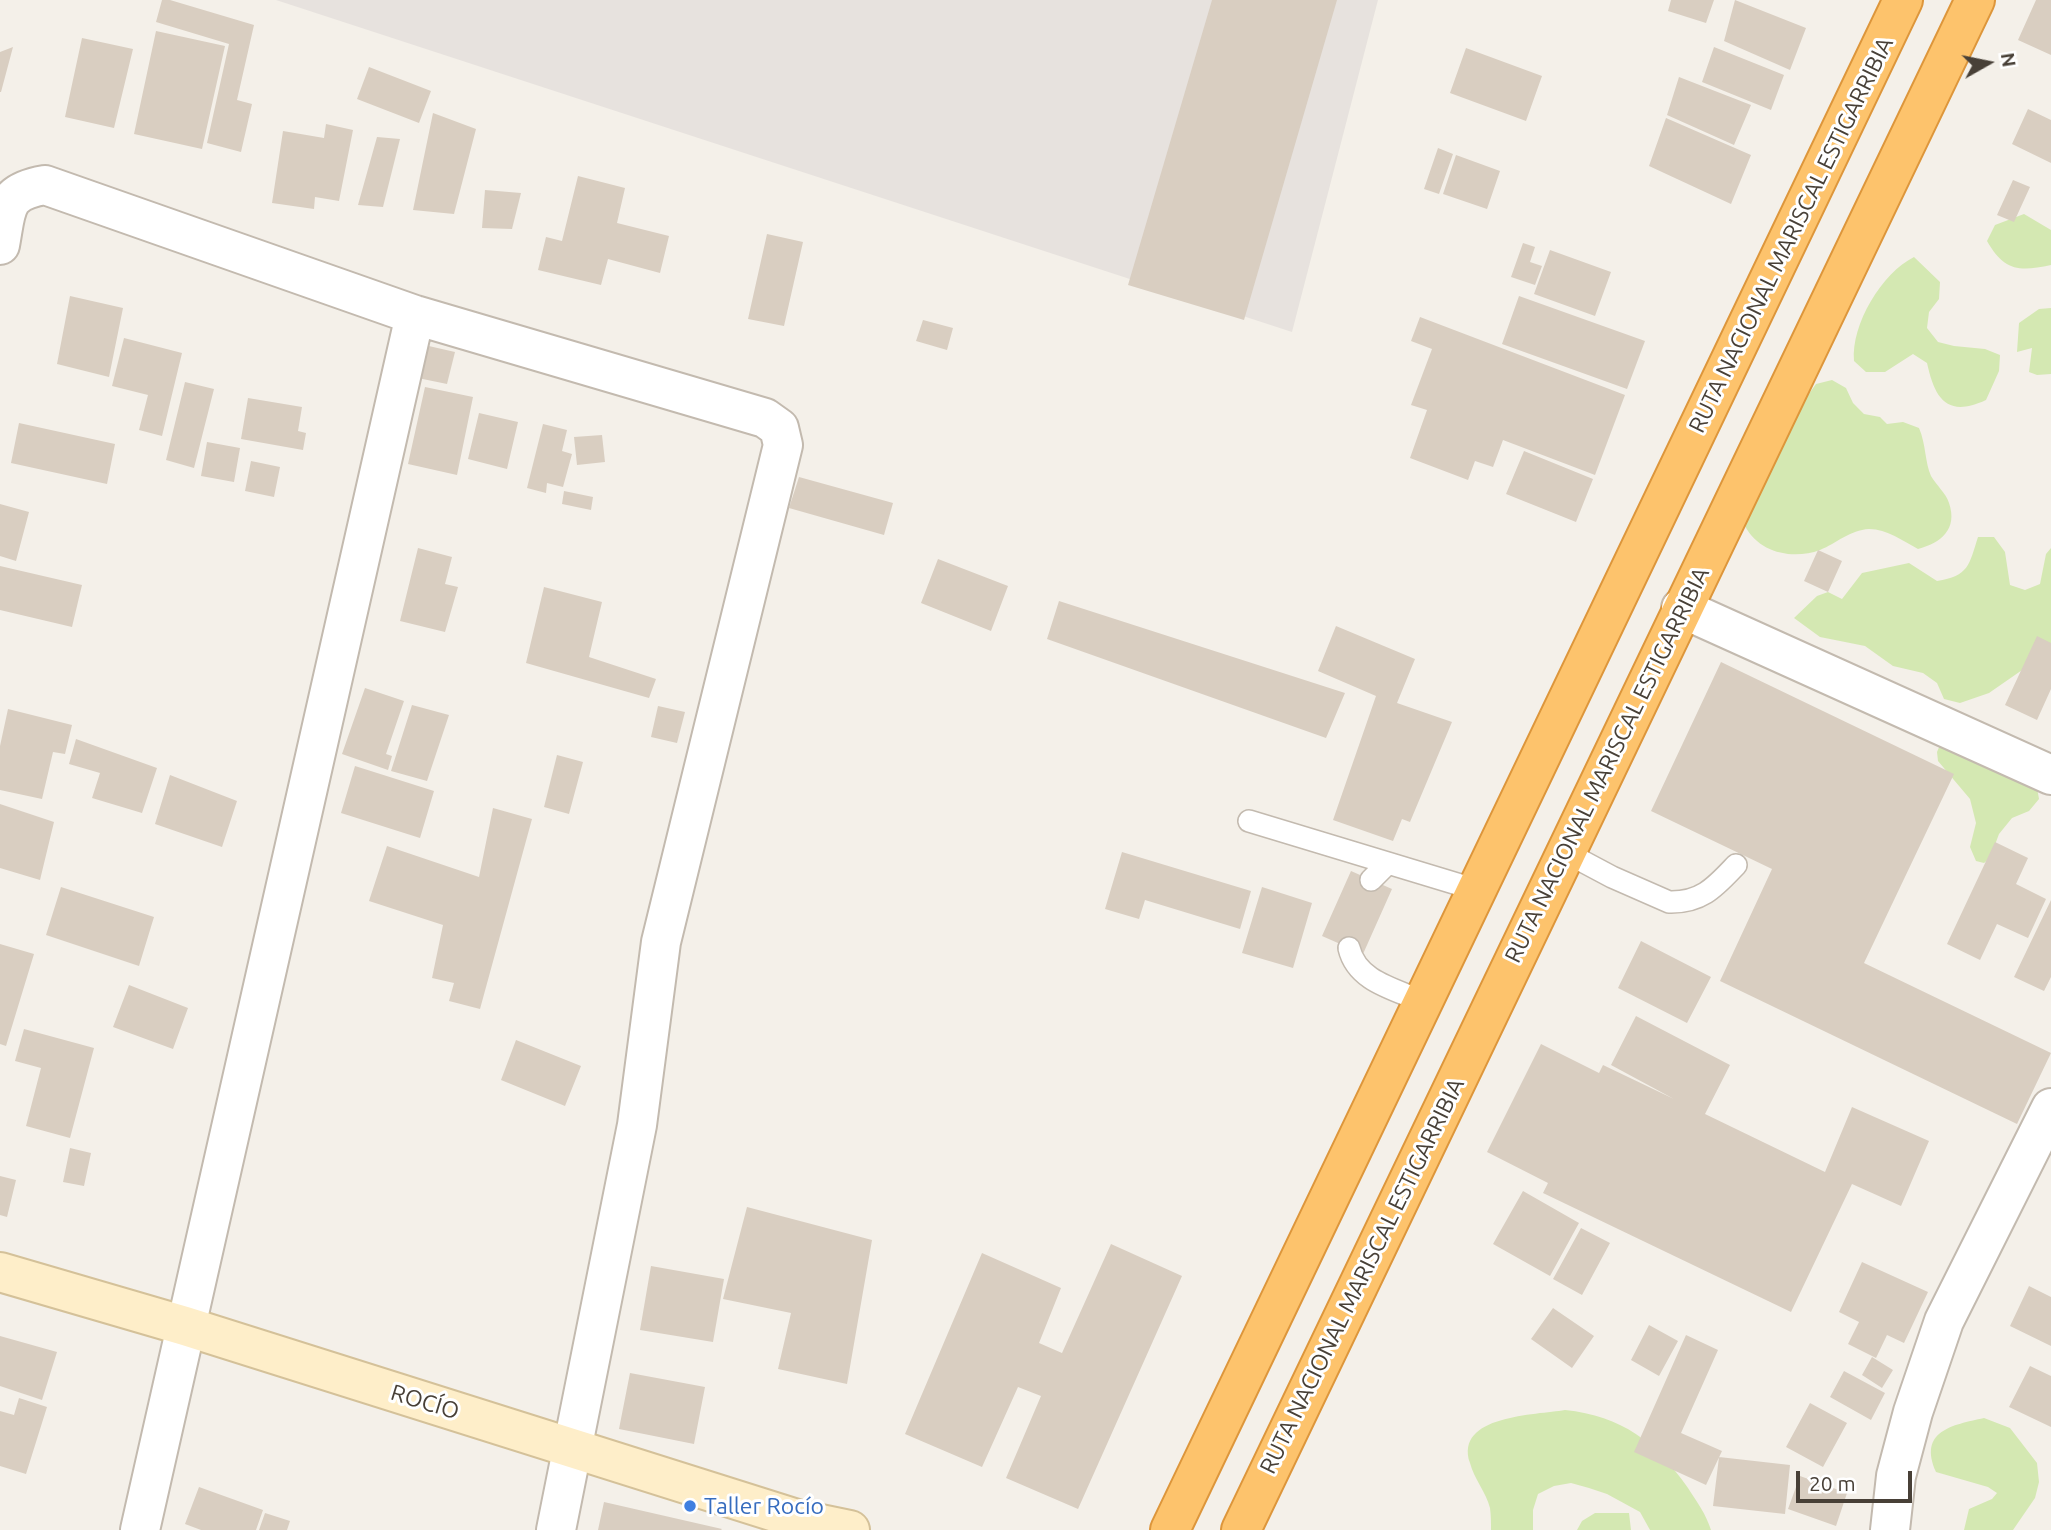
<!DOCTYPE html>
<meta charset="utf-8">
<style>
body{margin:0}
#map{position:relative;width:2051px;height:1530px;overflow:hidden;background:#f4f0e9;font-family:Ubuntu,sans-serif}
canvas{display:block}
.north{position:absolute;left:1953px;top:28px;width:70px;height:70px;-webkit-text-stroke:5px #fff;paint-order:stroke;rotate:81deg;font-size:19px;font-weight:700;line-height:28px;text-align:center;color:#484037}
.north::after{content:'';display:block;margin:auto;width:24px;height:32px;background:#484037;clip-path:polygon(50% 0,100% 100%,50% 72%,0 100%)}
.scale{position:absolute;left:1796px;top:1471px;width:116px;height:32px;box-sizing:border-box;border:4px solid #484037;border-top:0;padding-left:9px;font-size:21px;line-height:24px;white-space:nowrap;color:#484037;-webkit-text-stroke:5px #fff;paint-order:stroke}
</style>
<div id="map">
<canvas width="2051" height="1530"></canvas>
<div class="north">N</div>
<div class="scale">20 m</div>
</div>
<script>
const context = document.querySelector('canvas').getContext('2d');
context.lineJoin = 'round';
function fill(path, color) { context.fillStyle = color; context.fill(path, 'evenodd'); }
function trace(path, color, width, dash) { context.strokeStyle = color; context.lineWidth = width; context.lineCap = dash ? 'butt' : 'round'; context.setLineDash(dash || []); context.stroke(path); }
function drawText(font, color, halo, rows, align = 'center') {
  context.font = font + ' Ubuntu,sans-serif'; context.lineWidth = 6; context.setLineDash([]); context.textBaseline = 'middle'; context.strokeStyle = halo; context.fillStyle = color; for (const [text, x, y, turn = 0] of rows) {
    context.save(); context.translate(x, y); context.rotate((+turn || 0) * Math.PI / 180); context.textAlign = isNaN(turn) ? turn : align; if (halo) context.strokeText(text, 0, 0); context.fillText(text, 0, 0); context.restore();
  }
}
const industrial = new Path2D(`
 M276,0H1378L1292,332Z`);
const green = new Path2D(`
 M2024,214L2051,230V265C2019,272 2004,271 1987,241L1995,225Z
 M1914,257L1940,282L1939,299L1929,312L1927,328L1938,342L1954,346L1985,349L2000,355L1999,371L1986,400C1947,418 1935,399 1927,363L1913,354L1885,372H1866L1854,361C1851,324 1882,273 1914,257Z
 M2051,308V374L2037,375L2029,372L2032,348L2017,352L2019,323L2039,309Z
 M1832,380L1846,388L1853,403L1864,414L1880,417L1887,424L1903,422L1919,428C1926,444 1925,463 1931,476C1936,485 1946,493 1949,503C1958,529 1941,543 1918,549C1903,541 1887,529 1869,529C1850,530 1837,543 1820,550C1793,560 1759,553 1745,526C1741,517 1740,504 1737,494L1816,384Z
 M1978,537H1994L2005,552L2010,585L2025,590L2040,584L2046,554L2051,548V650L1989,693L1960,703L1944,699L1937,683L1923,673L1893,666L1865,646L1820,637L1794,618L1817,596L1828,592L1842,599L1862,573L1909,563L1937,581C1969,576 1969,565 1978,537Z
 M1943,738L2033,765L2039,799L2029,811L2012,818L1999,834L1990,858L1984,863L1976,861L1970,847L1976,823L1970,799L1938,761L1937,752Z
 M1565,1410C1622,1416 1656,1442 1688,1488C1697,1502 1706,1514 1711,1530H1650L1640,1512L1607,1494L1589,1488L1571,1483L1554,1486L1538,1494L1533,1510V1530H1491C1491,1523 1491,1515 1490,1508C1486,1492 1474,1479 1470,1463C1454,1415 1536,1415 1565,1410Z
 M1984,1418L2010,1428L2037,1463L2039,1482L2035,1498L2013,1530H1964L1969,1509L1992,1499L1997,1493L1988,1487L1936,1472C1918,1431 1952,1425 1984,1418Z
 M1595,1513H1629L1631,1530H1577L1582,1521Z`);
const building = new Path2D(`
 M162,0H170L254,25L237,100L252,104L241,152L207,143L229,44L156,22Z
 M1212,0H1337L1244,320L1128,285Z
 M1671,0H1714L1706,23L1668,11Z
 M1735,0L1806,28L1790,70L1724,41Z
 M2036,0H2051V55L2018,40Z
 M156,31L225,46L202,149L134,134Z
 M82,38L133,49L114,128L65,117Z
 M13,47L1,92H0V52Z
 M1714,47L1784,75L1771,110L1702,82Z
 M1466,48L1542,76L1526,121L1450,93Z
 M369,67L431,91L419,123L357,99Z
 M1679,77L1751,105L1734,145L1667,115Z
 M2028,109L2051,120V163L2012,144Z
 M433,113L476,129L454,214L413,210Z
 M1666,118L1751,155L1731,204L1649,166Z
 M326,124L353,130L339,201L315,197L314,209L272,203L283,131L324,138Z
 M377,137L400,139L383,207L358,205Z
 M1438,148L1453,154L1439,194L1424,189Z
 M1456,155L1500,171L1487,209L1443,194Z
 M578,176L625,188L617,223L669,236L660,273L608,259L601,285L538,270L546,237L562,241Z
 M2013,180L2030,187L2014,222L1997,215Z
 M485,190L521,193L512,229L482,228Z
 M767,234L803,242L784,326L748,319Z
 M1523,243L1535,247L1530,262L1542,266L1535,285L1511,277Z
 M1550,250L1611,272L1595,316L1534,294Z
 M70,296L123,308L109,377L57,364Z
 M1519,296L1645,341L1627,389L1502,344Z
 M1420,317L1625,395L1595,475L1503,440L1493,467L1475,461L1468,480L1410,458L1427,410L1411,405L1432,349L1411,341Z
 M923,320L953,328L947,350L916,341Z
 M124,338L182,353L162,436L139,430L148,395L112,386Z
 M420,344L455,352L447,384L413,377Z
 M185,382L214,389L194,468L166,460Z
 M425,387L473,397L457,475L408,464Z
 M248,398L302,407L298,431L306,433L303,450L241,439Z
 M479,413L518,422L507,469L468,459Z
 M19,423L115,444L107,484L11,463Z
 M543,424L567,430L562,451L572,454L563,487L547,483L546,493L527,488Z
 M602,435L605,462L577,465L574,437Z
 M207,442L240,448L234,482L201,476Z
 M1524,451L1593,479L1576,522L1506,494Z
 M251,461L280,467L274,497L245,491Z
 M799,477L893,503L884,535L789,508Z
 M564,491L593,497L591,510L562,504Z
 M0,504L29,512L16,561L0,556Z
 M418,548L452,557L445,584L458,587L445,632L400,621Z
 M1818,550L1842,561L1828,592L1804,581Z
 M938,559L1008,586L991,631L921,603Z
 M0,566L82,585L72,627L0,610Z
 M544,587L602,602L589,657L656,679L649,698L526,663Z
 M1059,601L1345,693L1326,738L1047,639Z
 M1336,626L1415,659L1397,703L1452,722L1410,822L1402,819L1393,841L1333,820L1376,696L1318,671Z
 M2037,636L2051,643V689L2037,720L2005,705Z
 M1721,662L1954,774L1864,963L2051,1053L2017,1124L1720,981L1772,869L1651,811Z
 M365,688L404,701L386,754L392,756L388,770L342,754Z
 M412,705L449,715L427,781L391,771Z
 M658,706L685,712L677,743L651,737Z
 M8,709L72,725L65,754L53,752L42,799L0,790V746Z
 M76,739L157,768L142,813L92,798L100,773L69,764Z
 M557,755L583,762L569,814L544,807Z
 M355,766L434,791L420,838L341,813Z
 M170,775L237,801L222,847L155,824Z
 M0,804L54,822L40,880L0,868Z
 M493,808L532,819L480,1009L449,1001L454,983L432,978L443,925L369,901L387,846L479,877Z
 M1995,842L2028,858L2016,884L2046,899L2028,938L1997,924L1980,960L1947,944Z
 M1122,852L1251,891L1240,929L1145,900L1139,919L1105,909Z
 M1351,871L1392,889L1363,954L1322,936Z
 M61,887L154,917L139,966L46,935Z
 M1262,887L1312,903L1293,968L1242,953Z
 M2051,900V977L2044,991L2014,977Z
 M1641,941L1711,977L1687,1023L1618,988Z
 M0,944L34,954L6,1046L0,1044Z
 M129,985L188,1008L173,1049L113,1027Z
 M1636,1016L1730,1065L1705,1114L1825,1172L1852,1107L1929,1141L1901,1206L1852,1184L1791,1312L1543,1193L1548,1183L1487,1152L1541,1044L1599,1073L1603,1065L1674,1099L1611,1065Z
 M24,1029L94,1048L70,1138L26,1126L41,1068L15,1061Z
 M516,1040L581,1066L565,1106L501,1080Z
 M70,1148L91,1153L84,1186L63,1182Z
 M0,1176L16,1180L7,1217L0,1215Z
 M1523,1191L1579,1223L1550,1276L1493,1244Z
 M747,1207L872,1240L847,1384L778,1369L791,1313L723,1299Z
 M1581,1228L1610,1243L1582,1295L1553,1279Z
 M1111,1244L1182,1276L1078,1509L1006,1478L1041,1396L1018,1387L982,1467L905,1434L982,1253L1061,1288L1039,1343L1062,1353Z
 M1862,1262L1928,1292L1904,1343L1887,1335L1876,1358L1848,1344L1859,1322L1839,1312Z
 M651,1266L724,1279L713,1342L640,1330Z
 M2029,1286L2051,1297V1346L2010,1326Z
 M1553,1308L1594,1336L1572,1368L1531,1339Z
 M1649,1325L1678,1341L1659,1376L1631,1360Z
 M1686,1335L1718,1350L1681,1433L1722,1451L1706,1485L1634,1452Z
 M0,1336L57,1352L42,1400L0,1386Z
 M1872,1357L1893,1370L1882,1388L1862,1375Z
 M2030,1366L2051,1376V1427L2009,1407Z
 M1844,1371L1885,1393L1871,1420L1830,1397Z
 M630,1373L705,1387L694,1444L619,1429Z
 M19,1398L47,1407L26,1474L0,1466V1411L14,1415Z
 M1810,1403L1847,1423L1823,1467L1786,1447Z
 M1719,1457L1790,1465L1785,1514L1713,1506Z
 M1800,1476L1847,1493L1836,1526L1788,1509Z
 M199,1487L263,1510L256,1530H201L185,1524Z
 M604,1502L722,1529L721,1530H598Z
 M265,1513L290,1521L287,1530H259Z`);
const lane = new Path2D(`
 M1249,821L1477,890
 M1565,852L1612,877L1669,902C1702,903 1716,886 1736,865
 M1371,880L1388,863
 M1349,948C1357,982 1395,989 1424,1002`);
const street = new Path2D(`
 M0,245C7,208 3,192 45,185L415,315L765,418L779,428L783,445L661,942L637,1125L556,1530
 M1681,608L2051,775
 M140,1530L415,315
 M1890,1530L1896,1476L1913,1412L1944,1321L2051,1108`);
const secondary = new Path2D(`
 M0,1272L185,1326L797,1519L850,1530`);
const highway = new Path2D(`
 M1170,1530L1903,0
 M1241,1530L1975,0`);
const markers = [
 [690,1506,7,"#3f7fe0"]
];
const streetNames = [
 ["RUTA NACIONAL MARISCAL ESTIGARRIBIA",1791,235,-64],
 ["RUTA NACIONAL MARISCAL ESTIGARRIBIA",1607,765,-64],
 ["RUTA NACIONAL MARISCAL ESTIGARRIBIA",1362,1276,-64],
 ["ROCÍO",425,1402,17]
];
const shopNames = [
 ["Taller Rocío",704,1506]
];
fill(industrial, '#e7e2de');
fill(green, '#d4e8b2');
fill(building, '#d9cec1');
trace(lane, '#c3baaf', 24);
trace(street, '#c3baaf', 42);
trace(secondary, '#d4c199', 42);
trace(highway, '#dd963b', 42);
trace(lane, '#fff', 21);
trace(street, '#fff', 38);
trace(secondary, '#feeec9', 38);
trace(highway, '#fdc36c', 38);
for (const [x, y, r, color] of markers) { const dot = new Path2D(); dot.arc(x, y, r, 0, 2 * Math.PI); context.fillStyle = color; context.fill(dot); trace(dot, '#fff', 2.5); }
drawText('23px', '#484037', '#fff', streetNames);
drawText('23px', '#366cbe', '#fff', shopNames, 'left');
</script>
